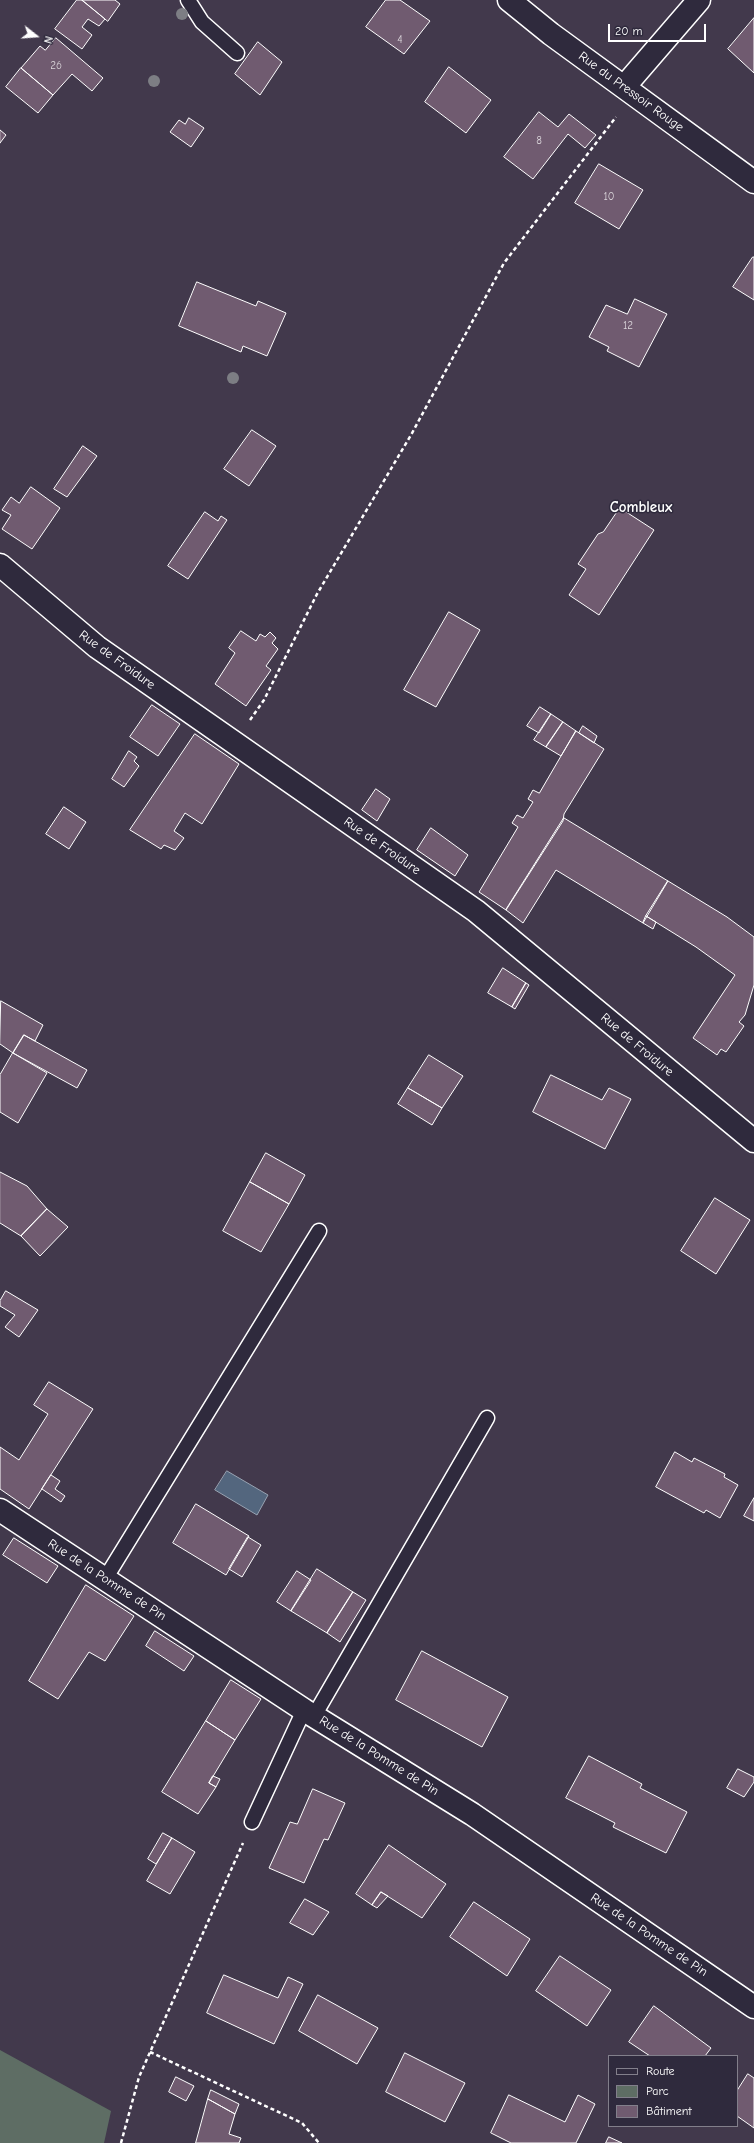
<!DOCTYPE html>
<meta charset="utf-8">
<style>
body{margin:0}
#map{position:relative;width:754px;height:2143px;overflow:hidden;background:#42394c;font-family:"Comic Neue",sans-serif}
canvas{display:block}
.legend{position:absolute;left:608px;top:2055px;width:130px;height:72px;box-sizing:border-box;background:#2f2a3d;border:1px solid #827f8b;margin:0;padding:5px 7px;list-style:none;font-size:12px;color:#fff}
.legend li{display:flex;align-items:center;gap:8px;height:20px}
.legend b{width:20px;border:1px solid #827f8b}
.north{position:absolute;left:16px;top:16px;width:40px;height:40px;-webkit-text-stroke:3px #2f2a3d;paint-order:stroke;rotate:107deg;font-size:11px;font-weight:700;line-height:16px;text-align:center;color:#fff}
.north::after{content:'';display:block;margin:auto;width:14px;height:18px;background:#fff;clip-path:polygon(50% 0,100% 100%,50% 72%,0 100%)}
.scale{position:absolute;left:608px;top:24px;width:98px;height:18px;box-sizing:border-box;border:2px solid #fff;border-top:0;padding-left:5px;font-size:12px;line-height:14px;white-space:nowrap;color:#fff;-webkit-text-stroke:3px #2f2a3d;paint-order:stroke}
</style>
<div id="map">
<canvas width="754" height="2143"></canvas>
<ul class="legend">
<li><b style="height:5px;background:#2f2a3d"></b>Route</li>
<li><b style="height:11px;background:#5e6d64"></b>Parc</li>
<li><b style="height:11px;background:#705b70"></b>Bâtiment</li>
</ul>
<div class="north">N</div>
<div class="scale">20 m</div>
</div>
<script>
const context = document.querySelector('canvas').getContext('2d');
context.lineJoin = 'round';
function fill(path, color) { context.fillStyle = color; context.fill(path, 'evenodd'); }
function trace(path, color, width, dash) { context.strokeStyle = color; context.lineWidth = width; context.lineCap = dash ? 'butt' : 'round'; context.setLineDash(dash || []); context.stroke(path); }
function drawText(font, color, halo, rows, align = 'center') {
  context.font = font + ' "Comic Neue",sans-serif'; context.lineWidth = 3; context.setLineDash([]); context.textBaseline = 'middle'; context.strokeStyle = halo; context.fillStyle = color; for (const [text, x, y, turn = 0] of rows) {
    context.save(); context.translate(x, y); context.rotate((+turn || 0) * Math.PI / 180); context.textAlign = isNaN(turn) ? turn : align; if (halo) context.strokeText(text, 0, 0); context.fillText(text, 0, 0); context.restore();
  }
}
const green = new Path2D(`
 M0,2050L111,2111L104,2143H0Z`);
const water = new Path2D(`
 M227,1471L268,1495L257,1515L215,1490Z`);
const building = new Path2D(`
 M77,0H82L105,19L99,26L88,19L82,27L92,35L82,49L55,29Z
 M82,0H115L120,4L108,21Z
 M386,0H400L430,21L404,54L366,27Z
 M754,18V73L728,49Z
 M56,38L103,78L92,91L72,74L53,95L21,68L40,46L45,50Z
 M258,42L282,62L260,95L235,74Z
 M449,67L491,100L466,133L425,102Z
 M21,68L53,95L38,113L6,87Z
 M539,112L558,127L569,114L596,135L585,148L568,134L533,179L504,157Z
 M189,118L204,128L191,147L170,132L179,120L185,124Z
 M0,130L6,135L0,143Z
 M599,164L643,190L619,229L575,203Z
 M753,257H754V300L733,287Z
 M197,282L256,306L258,301L286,313L267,356L243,346L241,352L179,326Z
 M635,299L667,314L639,367L607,351L609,347L589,337L606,305L627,314Z
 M252,430L276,446L249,486L224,469Z
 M83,446L97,456L67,497L54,489Z
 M31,487L60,508L32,549L2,529L11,515L2,510L11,497L19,503Z
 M620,508L654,530L599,615L569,595L586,569L578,564L598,534L603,532Z
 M205,512L218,521L221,516L227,520L188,579L168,566Z
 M449,612L480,630L436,707L404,690Z
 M241,631L256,641L260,634L265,637L270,632L276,638L272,643L278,649L266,666L271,670L246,706L215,684L235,653L229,648Z
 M152,705L180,724L158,756L130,737Z
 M540,707L551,714L539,733L527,726Z
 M551,714L563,722L546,747L534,740Z
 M563,722L576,731L561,756L546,747Z
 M583,726L597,736L594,743L579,733Z
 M576,731L604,749L564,814L563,821L506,910L479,892L518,827L512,823L517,815L523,818L533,802L528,799L533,790L539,793Z
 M195,734L239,764L202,824L185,813L174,831L184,838L175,850L164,845L161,849L130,830Z
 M129,751L137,757L134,761L139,766L124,787L112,779Z
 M376,789L390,799L377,821L362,810Z
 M64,807L86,822L69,849L46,834Z
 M564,818L668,881L643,923L556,870L523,923L506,910Z
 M431,828L468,855L455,876L417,850Z
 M668,881L727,917L754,937V985L745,1015L739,1022L744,1026L726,1052L721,1049L717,1055L693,1038L735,975L696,947L646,916Z
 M646,916L656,922L653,929L643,923Z
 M503,968L526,983L512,1007L488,993Z
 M526,983L529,985L515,1009L512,1007Z
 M1,1001L43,1025L35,1041L24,1035L13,1053L0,1044Z
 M24,1035L87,1070L77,1088L13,1053Z
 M13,1053L47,1073L18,1123L0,1112V1075Z
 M429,1055L463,1076L442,1108L408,1088Z
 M551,1075L602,1100L609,1088L631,1099L605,1149L533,1112Z
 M408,1088L442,1108L432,1125L398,1104Z
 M266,1153L305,1175L289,1204L250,1182Z
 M0,1172L27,1186L47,1209L21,1236L0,1223Z
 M250,1182L289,1204L261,1252L223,1231Z
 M715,1198L750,1220L716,1274L681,1251Z
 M47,1209L68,1227L40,1256L21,1236Z
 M6,1291L38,1310L19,1337L5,1327L15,1315L0,1306V1301Z
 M49,1382L93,1409L29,1509L0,1489V1447L19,1460L48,1414L34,1405Z
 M675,1452L692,1462L694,1458L725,1474L724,1477L738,1485L720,1518L706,1510L704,1513L656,1487Z
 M51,1475L60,1481L55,1489L65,1496L61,1502L42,1489Z
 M754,1498V1521L744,1516Z
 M196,1504L249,1536L226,1575L173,1543Z
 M248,1537L261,1545L242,1577L229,1569Z
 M14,1538L58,1566L47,1583L3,1555Z
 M317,1569L353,1592L327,1633L291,1611Z
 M297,1571L311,1580L291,1611L277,1602Z
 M86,1585L134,1616L105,1661L89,1652L58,1699L29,1681Z
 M353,1592L366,1600L340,1642L327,1633Z
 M155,1631L194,1656L184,1671L146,1646Z
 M422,1651L508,1697L482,1747L396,1700Z
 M231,1680L261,1699L235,1740L206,1721Z
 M206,1721L235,1740L209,1783L216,1787L198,1814L162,1792Z
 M589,1756L642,1784L640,1788L687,1812L666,1853L613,1827L615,1823L566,1798Z
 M738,1769L754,1777V1782L744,1797L727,1788Z
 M213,1776L220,1779L216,1787L209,1783Z
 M313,1789L345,1803L328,1840L324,1839L304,1883L269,1868L290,1822L297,1824Z
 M163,1833L172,1838L156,1864L148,1859Z
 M172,1838L195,1852L170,1894L147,1881Z
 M389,1845L446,1884L422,1918L381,1892L372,1905L356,1894Z
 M381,1892L388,1896L377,1908L372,1905Z
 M305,1899L329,1912L313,1935L290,1923Z
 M474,1902L530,1939L507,1976L450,1937Z
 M560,1956L611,1990L587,2026L536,1991Z
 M224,1975L278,1998L288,1977L303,1984L274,2044L207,2013Z
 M318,1995L378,2028L357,2064L299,2031Z
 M654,2006L711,2048L705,2056H650L629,2042Z
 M405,2053L465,2083L445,2122L386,2092Z
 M748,2074L754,2078V2128L737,2116V2091Z
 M176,2077L194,2086L186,2101L169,2092Z
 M211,2090L239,2104L235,2114L208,2099Z
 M509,2095L565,2122L578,2095L595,2104L576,2143H511L491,2133Z
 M208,2099L235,2114L229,2134L241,2138L239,2143H196Z
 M609,2137L622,2143H606Z`);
const path = new Path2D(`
 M250,720L264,700L317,594L411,435L504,263L616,117
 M150,2052L302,2123L319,2143
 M121,2143L139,2077L243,1843`);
const lane = new Path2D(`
 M188,0L202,22L237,53
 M105,1579L319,1231
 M314,1716L487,1418
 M252,1822L304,1710`);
const street = new Path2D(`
 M509,0L551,34L754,182
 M624,87L699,0
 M0,565L97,647L476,911L754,1141
 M0,1510L304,1710L472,1814L754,2007`);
const trees = [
 [182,14],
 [154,81],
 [233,378]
];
const numberNames = [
 ["4",400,40],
 ["26",56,66],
 ["8",539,141],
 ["10",609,197],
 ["12",628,326]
];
const streetNames = [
 ["Rue du Pressoir Rouge",631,92,36],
 ["Rue de Froidure",117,660,36],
 ["Rue de Froidure",382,846,35],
 ["Rue de Froidure",637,1045,40],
 ["Rue de la Pomme de Pin",107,1580,33],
 ["Rue de la Pomme de Pin",379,1756,32],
 ["Rue de la Pomme de Pin",649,1935,34]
];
const quarterNames = [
 ["Combleux",641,508]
];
fill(green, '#5e6d64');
fill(water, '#53667e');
trace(water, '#98a3b2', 1);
fill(building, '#705b70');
trace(building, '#fff', 1);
trace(lane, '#fff', 17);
trace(street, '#fff', 25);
trace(path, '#fff', 2.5, [4, 3]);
trace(lane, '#2f2a3d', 14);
trace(street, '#2f2a3d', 22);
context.fillStyle = '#7d7e84';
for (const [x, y] of trees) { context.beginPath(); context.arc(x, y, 6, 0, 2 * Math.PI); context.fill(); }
drawText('11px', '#dbd6db', null, numberNames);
drawText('13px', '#fff', '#2f2a3d', streetNames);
drawText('bold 15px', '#fff', '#2f2a3d', quarterNames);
</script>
